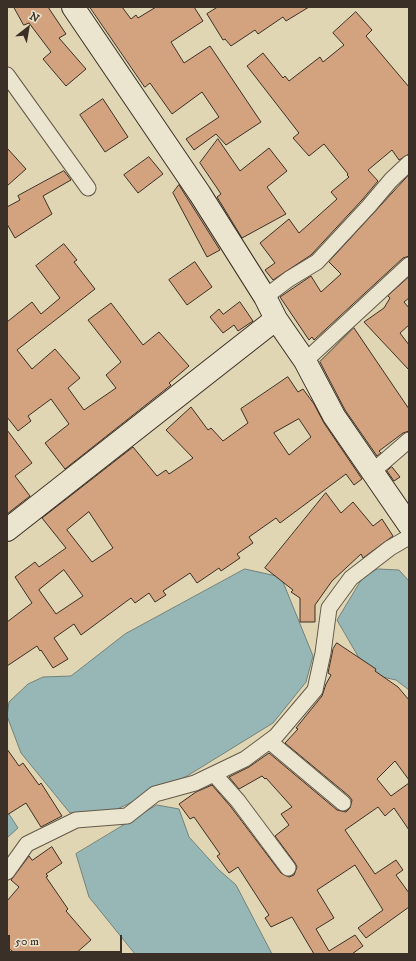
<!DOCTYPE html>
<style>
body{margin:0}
#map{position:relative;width:416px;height:961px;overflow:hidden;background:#e0d6b3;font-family:"IM FELL DW Pica",serif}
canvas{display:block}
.frame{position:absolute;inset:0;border:8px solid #3b3027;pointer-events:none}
.north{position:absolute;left:8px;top:8px;width:40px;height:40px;-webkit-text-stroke:3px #ebe4ce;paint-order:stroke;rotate:31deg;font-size:11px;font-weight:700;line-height:16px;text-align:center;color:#3b3027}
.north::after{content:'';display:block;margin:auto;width:14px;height:18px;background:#3b3027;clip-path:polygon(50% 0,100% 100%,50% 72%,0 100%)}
.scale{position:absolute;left:8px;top:935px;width:114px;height:18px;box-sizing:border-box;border:2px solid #3b3027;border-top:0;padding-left:5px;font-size:12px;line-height:14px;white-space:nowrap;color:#3b3027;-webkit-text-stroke:3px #ebe4ce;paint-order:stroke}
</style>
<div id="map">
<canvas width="416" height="961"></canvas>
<div class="frame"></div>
<div class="north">N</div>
<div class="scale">50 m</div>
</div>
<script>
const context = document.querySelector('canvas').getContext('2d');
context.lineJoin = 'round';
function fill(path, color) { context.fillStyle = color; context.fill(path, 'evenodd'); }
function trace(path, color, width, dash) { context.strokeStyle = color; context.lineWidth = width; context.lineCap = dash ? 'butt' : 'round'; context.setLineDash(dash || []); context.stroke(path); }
const water = new Path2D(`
 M245,569L281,577L313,656L306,682L273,723L187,776L111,812L70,813L21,753L7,716L9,702L28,684L43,677L71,676L125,634Z
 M378,569L399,570L409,581V690L396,680L378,676L359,658L337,620L363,577Z
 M157,805L179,809L189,837L218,869L236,885L272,954H135L89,897L76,854Z
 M7,811L18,828L7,838Z`);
const building = new Path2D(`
 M14,7H48L66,34L59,38L86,69L66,86L43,59L51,52L29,23L24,25Z
 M90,7H122L131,19L136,15L138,18L156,7H194L203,21L171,42L184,63L210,46L261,122L226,145L216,134L194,150L186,139L219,117L202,92L172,114L150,83L145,87Z
 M218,7H309L286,21L283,17L258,34L255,30L231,46L225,39L223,40L207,14Z
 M356,12L372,30L366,36L409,87V154L399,160L392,150L368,170L378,181L362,200L311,255L273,280L265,270L275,263L260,243L289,219L299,233L337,199L331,192L349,177L347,175L348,174L324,144L309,156L293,138L299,133L247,66L263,53L283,78L285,76L289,81L320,57L323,62L344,45L333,33Z
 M103,99L128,137L105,152L80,115Z
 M218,139L240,171L269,148L287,171L267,187L286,214L242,238L217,197L221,194L200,163Z
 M7,148L26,169L7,186Z
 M149,157L163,174L138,193L124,175Z
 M64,171L71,180L43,196L52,214L15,238L7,224V207L20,200L18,196Z
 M409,175V256L403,258L314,340L312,337L309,340L280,297L311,276L321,292L341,274L329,262Z
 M179,185L220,250L207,257L173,193Z
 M64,244L77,260L74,262L95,289L17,350L32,369L55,349L80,378L68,388L84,410L116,388L106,375L121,362L88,320L111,303L143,345L159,332L189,366L169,383L171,385L65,469L45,443L69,424L51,399L28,416L31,421L18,431L7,417V322L32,302L41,314L60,298L36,266Z
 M195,262L212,287L187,305L169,280Z
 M409,277V298L404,302L409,308V325L400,333L409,345V370L364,322L384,308L390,298L388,296Z
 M240,302L253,321L238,331L234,325L223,333L210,317L219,309L223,314Z
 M354,328L409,409V431L403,433L379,451L381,453L377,456L345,410L320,362Z
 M288,377L298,392L303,389L314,404L324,423L362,479L354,485L346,474L280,523L276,518L249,537L253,543L237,554L240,558L221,571L219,568L197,583L190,573L163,591L166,595L155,602L149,593L135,603L131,598L81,635L74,624L54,638L68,659L53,668L41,650L40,651L37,646L7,666V622L32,603L15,577L35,562L39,567L66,548L42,518L133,447L157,476L166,470L169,474L193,458L166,430L191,407L208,430L211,428L223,441L248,423L241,409ZM299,419L311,437L289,455L274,433ZM89,512L113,548L92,562L67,530ZM64,570L83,596L56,614L39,590Z
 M7,430L32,463L15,476L30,496L7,514Z
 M392,467L400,477L394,481L387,471Z
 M326,493L341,513L353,502L373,526L382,519L393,536L363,558L361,554L332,581L315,605V622H300V598L291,592L293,590L265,568Z
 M337,643L376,669L375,671L398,687L409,700V780L395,761L377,779L391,796L409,783V830L394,808L385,816L378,807L345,830L375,874L396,860L403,870L396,875L409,893V907L366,938L358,928L383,910L355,865L317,890L334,918L316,929L329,951L355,935L363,946L352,954H314L292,917L271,927L265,918L269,915L238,867L229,873L217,856L220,854L194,817L190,819L179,804L196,792L212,785L231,807L281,873L289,877L294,875L297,867L295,863L275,836L289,825L281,814L292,807L266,778L265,779L262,776L239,789L229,777L249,767L269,753L337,810L346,812L350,808L352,800L349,796L285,743L298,729L296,728L322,696L326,684L331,675L328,673L333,649Z
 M7,749L19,766L23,763L39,785L41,783L62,816L41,827L26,803L7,815Z
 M52,847L62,863L46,874L48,876L46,877L68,909L66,911L91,940L75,954H16L7,947V901L19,887L11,880L29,856L32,860Z`);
const street = new Path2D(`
 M7,75L88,188
 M265,297L289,279L317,262L369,206L391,180L409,163
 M305,361L409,265
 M372,472L409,440
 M269,741L343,803
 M214,774L238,801L288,868
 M7,872L27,844L76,820L127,816L155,794L195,783L245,759L276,736L315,690L323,653L329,608L351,578L390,548L409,537`);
const secondary = new Path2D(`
 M73,7L200,194L265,297L276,319L305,361L334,416L409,525
 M7,530L276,319`);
fill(water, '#96b7b5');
trace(water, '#72817c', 1);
fill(building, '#d3a27e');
trace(building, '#3b3027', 1);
trace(street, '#645a4a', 17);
trace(secondary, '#3b3027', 24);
trace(street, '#ebe4ce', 15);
trace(secondary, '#ebe4ce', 22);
</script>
